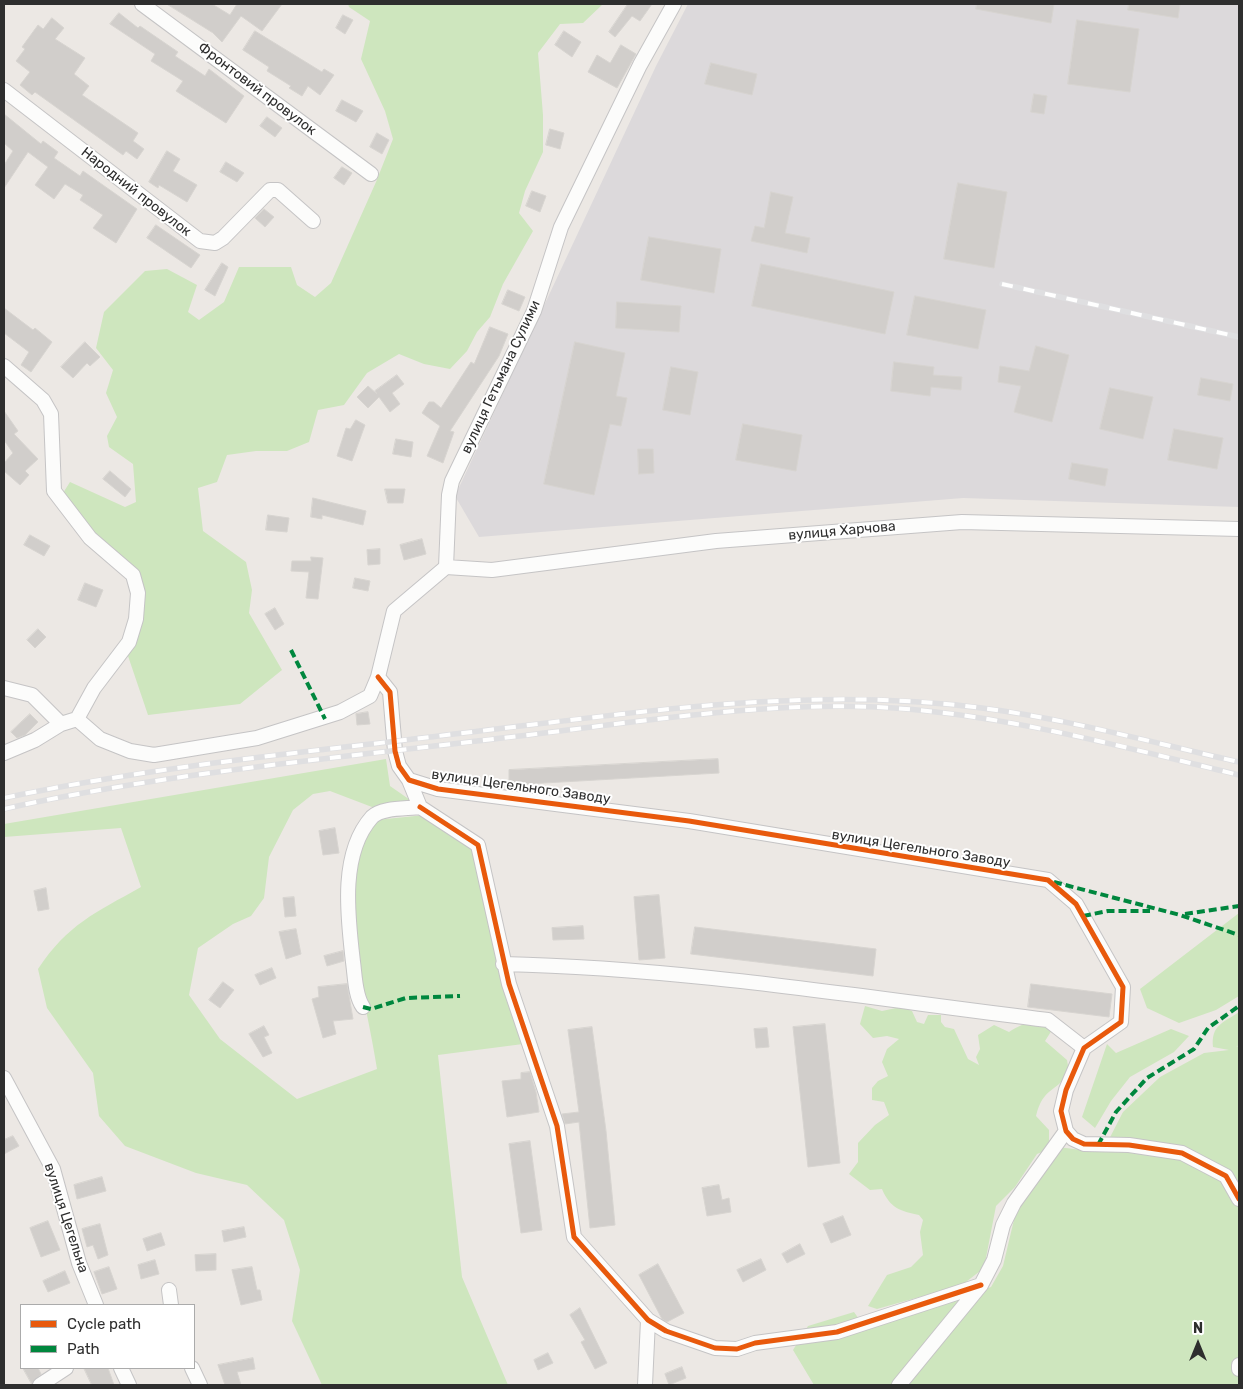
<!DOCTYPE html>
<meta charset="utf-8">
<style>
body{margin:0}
#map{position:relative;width:1243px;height:1389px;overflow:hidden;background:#ece8e4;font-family:Rubik,sans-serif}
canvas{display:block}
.frame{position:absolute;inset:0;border:5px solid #2e2e2e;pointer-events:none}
.legend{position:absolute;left:20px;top:1304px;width:175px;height:65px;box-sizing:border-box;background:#fff;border:1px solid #ababab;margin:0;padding:6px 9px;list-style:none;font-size:15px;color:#2e2e2e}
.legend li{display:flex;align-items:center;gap:10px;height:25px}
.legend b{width:25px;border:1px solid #ababab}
.north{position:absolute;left:1173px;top:1319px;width:50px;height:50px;-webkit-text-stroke:4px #fff;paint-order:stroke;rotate:0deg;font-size:14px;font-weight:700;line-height:20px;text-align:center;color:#2e2e2e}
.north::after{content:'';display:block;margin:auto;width:18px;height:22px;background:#2e2e2e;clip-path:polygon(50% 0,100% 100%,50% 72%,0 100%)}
</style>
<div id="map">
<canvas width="1243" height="1389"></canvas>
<div class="frame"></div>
<ul class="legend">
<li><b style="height:6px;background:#e8590c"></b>Cycle path</li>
<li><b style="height:6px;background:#00873e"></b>Path</li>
</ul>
<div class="north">N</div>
</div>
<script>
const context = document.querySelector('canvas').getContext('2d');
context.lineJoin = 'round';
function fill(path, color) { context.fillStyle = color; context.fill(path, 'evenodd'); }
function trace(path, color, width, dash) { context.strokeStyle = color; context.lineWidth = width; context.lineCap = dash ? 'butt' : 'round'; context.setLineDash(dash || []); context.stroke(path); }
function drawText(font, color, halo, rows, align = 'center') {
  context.font = font + ' Rubik,sans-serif'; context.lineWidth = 4; context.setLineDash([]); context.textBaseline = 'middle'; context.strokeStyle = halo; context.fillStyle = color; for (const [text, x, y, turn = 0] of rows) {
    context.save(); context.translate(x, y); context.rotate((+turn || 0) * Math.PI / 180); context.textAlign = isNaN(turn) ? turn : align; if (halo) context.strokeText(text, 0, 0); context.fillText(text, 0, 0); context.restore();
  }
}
const industrial = new Path2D(`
 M688,4H1239V507L963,498L479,537L455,496L656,66Z`);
const green = new Path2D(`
 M348,4H603L583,23L560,24L538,53L543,115V152L525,191L519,213L533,231L503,284L490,317L477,332L467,351L450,369L424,364L399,354L367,373L344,405L318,410L309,442L287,451H256L227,455L217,482L198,488L203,531L246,562L252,590L249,613L282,670L240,704L148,715L127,653L143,593L63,493L70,482L125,507L136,502L133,464L109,447L107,436L117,417L106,393L113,370L96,348L104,312L145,271L167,269L197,285L188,312L199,320L224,302L239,267H291L297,285L315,297L331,283L376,182L393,139L385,111L361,59L370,21L349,7Z
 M386,759L390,786L413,802L372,807L330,791L313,794L293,810L269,857L264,898L251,916L233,924L198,948L189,995L220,1039L297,1099L377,1069C367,1004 346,938 355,873C357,854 367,837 376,820L425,815L473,850L498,967L523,1044L438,1055L462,1277L508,1385H322L292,1321L300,1270L284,1220L247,1185L196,1173L125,1146L99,1116L93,1073L47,1008L38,969C68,924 95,913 141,887L121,828L4,837V824Z
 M1239,913V996L1216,1010L1179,1023L1147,1008L1140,989Z
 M865,1006L882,1011L901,1007L912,1011L917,1022L924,1024L928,1015H941V1022L945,1027L954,1029L968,1059L979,1065L976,1057L980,1049L978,1035L994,1025L1009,1032C1023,1023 1037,1017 1052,1030L1045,1041L1067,1060L1069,1072C1056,1093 1043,1087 1036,1116L1049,1130V1149L1037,1154L1015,1187L996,1206L984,1268L962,1285L877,1309L868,1306L887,1275L911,1267L923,1255L920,1232L923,1220L919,1215C900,1211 890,1208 882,1189L870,1190L849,1174L858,1162V1143L875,1125L889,1115L884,1102L872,1100V1088L878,1081L888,1076L882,1062L887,1049L899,1039L887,1036L873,1038L860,1024Z
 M1239,1012V1045L1236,1047L1239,1046V1385H814L793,1350L808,1326L854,1312L866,1329L991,1287L1003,1266L1017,1207L1058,1147L1082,1150L1104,1149L1123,1112L1160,1077L1204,1053L1229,1050L1213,1047C1211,1025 1223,1023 1239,1012Z
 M1171,1029L1189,1036L1174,1052L1130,1077L1111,1101L1095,1128L1082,1117L1107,1044L1116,1053Z`);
const building = new Path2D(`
 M167,4H212L230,15L237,4H282L262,31L241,16L222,42L213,33Z
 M628,4H652L640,21L632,16L615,37L609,32Z
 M977,4H1054L1051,23L976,9Z
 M1129,4H1180L1178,18L1128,10Z
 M119,13L138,28L140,26L178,52L175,56L205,76L209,69L244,96L226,123L176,91L183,81L151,61L155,54L110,24Z
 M343,15L353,20L345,34L336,28Z
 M52,18L64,28L55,39L85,58L74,74L89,86L82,95L138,133L133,141L144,149L137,159L126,151L123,155L35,92L32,95L20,85L30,72L16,61L25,49L22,47L38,25L43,29Z
 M1077,20L1139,29L1130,92L1068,84Z
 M255,31L322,72L324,69L334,75L320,95L308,86L302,96L289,88L291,86L267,71L269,67L243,50Z
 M564,31L581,42L572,57L555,45Z
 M621,45L636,54L617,88L588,72L597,55L610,63Z
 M711,63L757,74L752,95L705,84Z
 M1034,94L1047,96L1044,114L1031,112Z
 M342,100L363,111L356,122L336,111Z
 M4,114L41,144L43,141L58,152L54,158L80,176L83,171L137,209L116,243L93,228L103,215L80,200L83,195L65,184L54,199L35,185L48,167L28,152L4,188V165L13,151L4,143Z
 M267,117L282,128L275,137L260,126Z
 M550,129L564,133L560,149L546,145Z
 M377,133L389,140L382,154L370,147Z
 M167,151L180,159L173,171L197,185L187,202L159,185L158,188L149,182Z
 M226,162L244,173L237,182L220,172Z
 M342,167L352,173L344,185L334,178Z
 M958,183L1007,192L994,268L944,259Z
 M532,191L546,196L540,212L526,206Z
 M771,192L793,197L785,233L810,238L807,253L751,241L755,226L764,228Z
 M264,209L274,217L265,227L255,218Z
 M156,225L200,255L191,268L147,238Z
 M649,237L721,249L714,293L641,280Z
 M222,263L228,267L215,296L205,290Z
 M761,264L894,292L885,334L752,306Z
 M508,290L525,297L519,311L502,304Z
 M915,296L986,310L978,349L907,335Z
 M617,302L681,306L679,332L616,328Z
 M4,308L33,330L35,328L52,342L31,372L21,365L29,352L4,333Z
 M490,327L508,334L499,356L450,431L454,432L443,463L427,456L440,426L422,413L429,402H434L441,408L471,362L474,364Z
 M85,342L100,357L90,366L87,363L73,378L61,367Z
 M575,342L625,353L616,396L627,398L621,426L610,424L594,495L544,484Z
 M1036,346L1069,355L1052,422L1014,412L1021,386L998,382L1000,366L1029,371Z
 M894,362L934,367L933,375L962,377L961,390L931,387L930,396L891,391Z
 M671,367L698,372L690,415L663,410Z
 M397,375L404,384L392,393L400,404L390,412L379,397L368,408L357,397L368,386L377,394L375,391Z
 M1201,378L1233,384L1230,401L1198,395Z
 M1110,388L1153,397L1143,439L1100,429Z
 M4,411L18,431L14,434L38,459L25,471L29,475L20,485L4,471V463L13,453L4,440Z
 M356,420L365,425L352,461L337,456L346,428L350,429Z
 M743,424L802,435L796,471L736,460Z
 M1174,429L1223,438L1217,469L1168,460Z
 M396,439L413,442L411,457L393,454Z
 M638,449H653L654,473L639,474Z
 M1072,463L1108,469L1105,486L1069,479Z
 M110,471L131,489L125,497L103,479Z
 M385,489H405L403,503H388Z
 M313,498L366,511L363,525L322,515V519L311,517Z
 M268,515L289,518L287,532L266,530Z
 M30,535L50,546L44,556L24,545Z
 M422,539L426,554L404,560L400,545Z
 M380,549V564L368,565L367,550Z
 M311,557L323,558L318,599L306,598L309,572L291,571L292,561H311Z
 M355,578L370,581L368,591L353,588Z
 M85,583L103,590L96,607L78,600Z
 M275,608L284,624L275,630L265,614Z
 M38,629L46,637L35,648L27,640Z
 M368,712L370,724L357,725L356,714Z
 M30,714L38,722L25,735L17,738L11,732Z
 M718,759L719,773L509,785V770Z
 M335,828L339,853L323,855L319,831Z
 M46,888L49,909L38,911L34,891Z
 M659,895L665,958L639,960L634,897Z
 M294,897L296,916L285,917L283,898Z
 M583,926L584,939L553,940L552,928Z
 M695,927L876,949L873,976L691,954Z
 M296,929L301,954L286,959L279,932Z
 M343,951L344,961L327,966L324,956Z
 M272,968L276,978L260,985L255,975Z
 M223,982L234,990L220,1008L209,1000Z
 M347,984L353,1019L333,1021L336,1034L323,1038L312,999L319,997L318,987Z
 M1031,984L1112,994L1109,1017L1028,1007Z
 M825,1024L840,1163L808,1167L793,1027Z
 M264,1026L269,1035L264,1037L272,1053L263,1057L249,1034Z
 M592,1027L606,1131L615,1225L590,1228L579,1122L565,1124L562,1114L579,1112L568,1030Z
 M767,1028L769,1047L756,1048L754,1029Z
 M530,1072L536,1092L539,1112L507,1117L502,1081L521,1079V1073Z
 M13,1136L19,1146L4,1154V1140Z
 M530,1141L542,1230L521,1233L509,1144Z
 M102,1177L106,1191L77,1199L74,1185Z
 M719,1185L722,1200L729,1198L731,1212L707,1216L702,1188Z
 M843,1216L851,1235L831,1243L823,1224Z
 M48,1221L60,1250L41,1257L30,1228Z
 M100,1224L108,1255L98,1259L93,1245L87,1247L82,1229Z
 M244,1227L246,1237L224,1242L222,1231Z
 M161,1233L165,1245L147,1251L143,1239Z
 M800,1244L805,1254L787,1263L782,1254Z
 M216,1254V1270L196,1271L195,1255Z
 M761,1259L766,1270L743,1282L737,1270Z
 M155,1260L159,1274L141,1279L138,1265Z
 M658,1264L684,1313L667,1322L662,1319L639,1275Z
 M109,1267L117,1289L102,1294L94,1272Z
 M252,1267L257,1290H260L262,1300L241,1305L232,1270Z
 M65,1271L70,1283L48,1292L43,1281Z
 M580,1308L607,1363L595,1369L581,1342L585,1340L570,1315Z
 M548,1353L553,1363L538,1370L534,1360Z
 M253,1358L255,1369L237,1372L241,1385H225L218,1365Z
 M682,1367L686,1378L669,1385L665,1374Z
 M23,1368H38L41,1374L32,1384Z
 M84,1368H108L114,1385H92Z`);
const street = new Path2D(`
 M142,4L371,174
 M4,90L200,241L215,243L223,238L270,190H278L313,221
 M4,366L43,400L51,414L54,491L90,538L133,575L138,593L136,619L129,642L94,688L77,719L61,724L32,695L4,688
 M446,567L492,570L716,541L962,522L1239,529
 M446,567L449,495L452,481L534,311L561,227L640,65L674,4
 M378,677L390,692L395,751L399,766L409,780L438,789L689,821L1048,880L1076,904L1123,987L1121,1022L1084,1048L1066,1090L1061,1111L1066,1131L1073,1139L1084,1144L1129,1145L1182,1153L1226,1176L1239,1199
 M77,719L100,739L130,751L154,755L257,738L340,712L370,696L378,677L394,611L446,567
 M4,753L35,740L61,724
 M420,807L478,845L509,984L557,1126L574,1237L648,1320L666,1331L715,1348L737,1349L755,1343L837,1332L981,1285
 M503,964C686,968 867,998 1048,1020L1084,1048
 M363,1007C355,996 355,976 353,962C348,918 339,854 372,817C382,807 407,809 420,807L409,780
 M4,1078L53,1169L79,1263L96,1305
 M169,1290L171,1305
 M1239,1365V1369
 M121,1368L129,1385
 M192,1368L200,1385
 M40,1385L66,1368
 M645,1385L648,1320
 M899,1385L981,1285L994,1260L1003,1225L1014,1203L1066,1131`);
const rail = new Path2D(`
 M1002,284L1239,337
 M4,798C155,766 310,752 463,733C635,713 809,685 982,708C1068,719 1154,743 1239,762
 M4,809C165,773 330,759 494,739C619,725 750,702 876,707C1000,713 1119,746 1239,775`);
const quiet = new Path2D(`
 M291,650L325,719
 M1054,882L1180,915L1239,935
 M1185,914L1239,906
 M1083,916L1108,911H1150
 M363,1007L371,1009L406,998L460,996
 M1098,1145L1116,1112L1147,1078L1194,1049L1208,1028L1239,1006`);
const cycleway = new Path2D(`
 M378,677L390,692L395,751L399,766L409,780L438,789L689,821L1048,880L1076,904L1123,987L1121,1022L1084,1048L1066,1090L1061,1111L1066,1131L1073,1139L1084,1144L1129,1145L1182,1153L1226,1176L1239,1199
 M420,807L478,845L509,984L557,1126L574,1237L648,1320L666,1331L715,1348L737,1349L755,1343L837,1332L981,1285`);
const streetNames = [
 ["Фронтовий провулок",257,89,37],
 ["Народний провулок",136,192,38],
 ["вулиця Гетьмана Сулими",501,377,-65],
 ["вулиця Харчова",842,531,-5],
 ["вулиця Цегельного Заводу",521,787,8],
 ["вулиця Цегельного Заводу",921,849,9],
 ["вулиця Цегельна",66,1218,72]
];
fill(industrial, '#dcd9db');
fill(green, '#cee6be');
fill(building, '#d1cecb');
trace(building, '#d7d4d0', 1);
trace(street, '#c5c4c5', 16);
trace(street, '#fcfcfb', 14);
trace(rail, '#dfdfe1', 5.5);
trace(rail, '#fff', 4, [11]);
trace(quiet, '#00873e', 4, [8, 4]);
trace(cycleway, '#e8590c', 5);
drawText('14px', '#2e2e2e', '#fff', streetNames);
</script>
